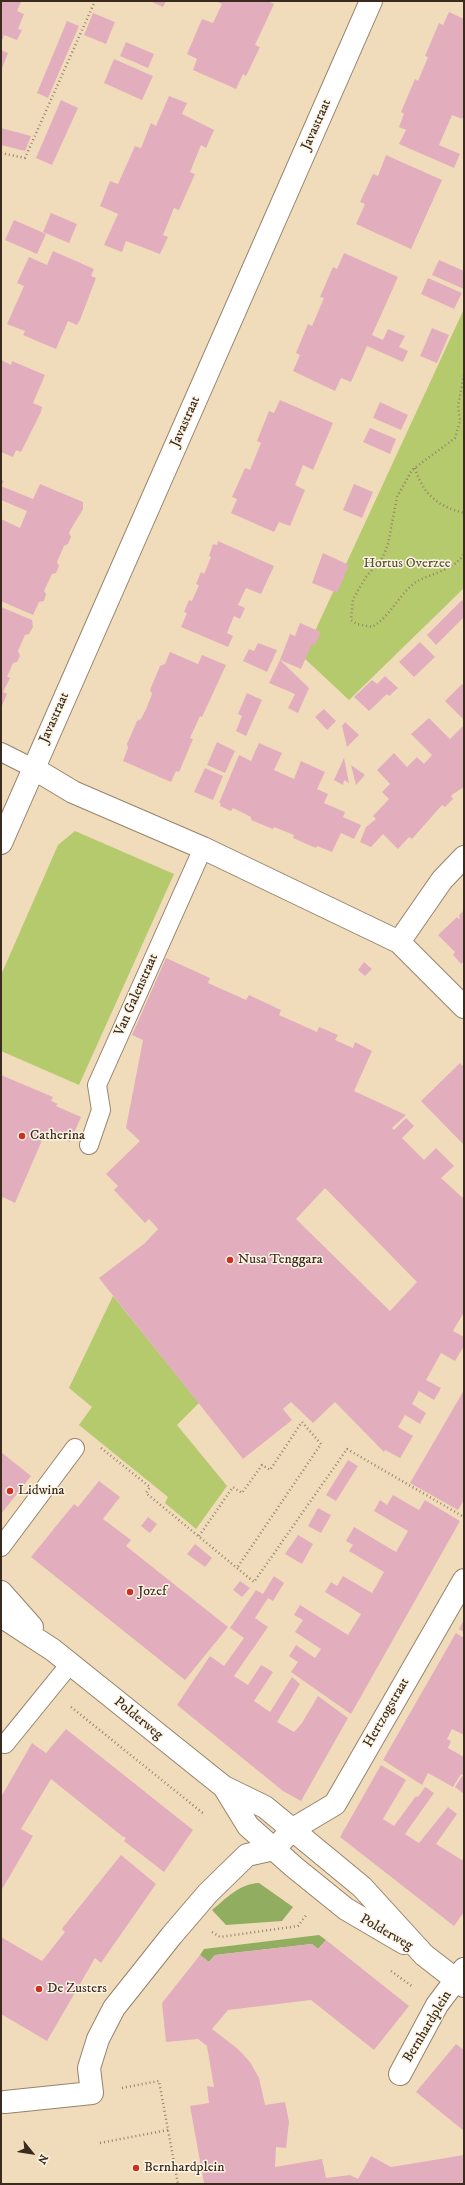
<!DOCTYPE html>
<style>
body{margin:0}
#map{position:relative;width:465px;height:2185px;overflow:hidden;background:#f0dcbb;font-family:"IM FELL DW Pica",serif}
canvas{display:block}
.frame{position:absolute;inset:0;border:2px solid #3b2a1e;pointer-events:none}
.north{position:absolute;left:12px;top:2133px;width:40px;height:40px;-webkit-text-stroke:3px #fcf5e5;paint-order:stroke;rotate:120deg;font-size:11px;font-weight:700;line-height:16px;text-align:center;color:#3b2a1e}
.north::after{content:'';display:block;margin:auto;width:14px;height:18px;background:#3b2a1e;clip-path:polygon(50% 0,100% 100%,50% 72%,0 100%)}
</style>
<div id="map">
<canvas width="465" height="2185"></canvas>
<div class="frame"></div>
<div class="north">N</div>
</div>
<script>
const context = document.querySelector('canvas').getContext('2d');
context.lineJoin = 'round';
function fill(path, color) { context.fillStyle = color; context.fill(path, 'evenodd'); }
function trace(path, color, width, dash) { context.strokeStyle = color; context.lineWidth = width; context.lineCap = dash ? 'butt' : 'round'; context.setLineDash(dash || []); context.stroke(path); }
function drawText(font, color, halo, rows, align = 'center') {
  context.font = font + ' "IM FELL DW Pica",serif'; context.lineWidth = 3; context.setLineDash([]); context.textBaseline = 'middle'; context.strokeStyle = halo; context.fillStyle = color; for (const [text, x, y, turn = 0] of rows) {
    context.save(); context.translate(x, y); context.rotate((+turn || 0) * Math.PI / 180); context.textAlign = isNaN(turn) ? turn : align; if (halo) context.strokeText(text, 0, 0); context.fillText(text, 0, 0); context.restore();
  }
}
const green = new Path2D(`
 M464,309V588L349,700L303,657Z
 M75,831L174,874L79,1085L1,1051V975L58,845Z
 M113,1296L199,1403L177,1425L227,1486L196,1529L165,1503L168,1497L79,1425L92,1407L69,1388Z`);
const forest = new Path2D(`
 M259,1883L293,1907L282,1921L226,1925L212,1910C227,1898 239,1884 259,1883Z
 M319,1935L326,1940L318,1949L312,1944L215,1955L209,1962L200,1955L204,1949Z`);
const building = new Path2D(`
 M1,1L21,2L17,11L24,14L18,29L22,30L17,40L4,35L1,43Z
 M150,1H166L163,7Z
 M215,1H268L274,4L255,45L260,47L246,76L243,74L236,89L193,70L197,59L187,54L202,19L213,23L222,4Z
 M449,12L464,19V115L462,119L452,115L439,145L460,154L454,168L399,144L406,130L399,127L404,114L401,112L415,79L418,81L428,57L425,56L439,23L443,25Z
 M93,13L115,22L106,44L84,35Z
 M67,21L79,26L48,98L37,93Z
 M126,42L154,54L148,68L120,56Z
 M1,50L8,53L1,71Z
 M114,59L153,76L142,100L104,83Z
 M169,96L187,103L182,114L214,130L206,148L201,145L190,172L195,174L179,210L174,208L163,235L168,237L160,254L126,241L122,252L104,245L118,214L100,206L110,181L118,184L135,146L141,148L151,123L156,126Z
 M61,100L78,108L52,165L36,158Z
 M1,128L31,136L25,151L1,145Z
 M386,155L442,180L411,249L356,224L365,204L360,202L373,174L378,176Z
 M51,213L77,224L69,243L43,232Z
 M14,220L46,234L37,254L5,240Z
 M53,251L94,269L91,276L96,278L80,320L77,325L68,321L56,349L23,335L25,331L7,324L24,286L17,283L29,257L47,265Z
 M344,253L398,277L372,335L383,340L388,329L405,336L399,347L408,351L403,362L367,346L351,382L341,378L335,391L293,371L300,355L296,353L308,324L312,326L324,298L320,297L333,267L337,269Z
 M439,260L464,271V289L432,275Z
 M428,278L462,293L454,309L421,294Z
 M432,328L449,335L437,363L420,356Z
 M1,360L11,365L12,361L45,375L33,403L42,407L41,412L21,452L16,450L13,457L1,452Z
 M280,400L333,423L313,470L303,465L295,485L305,490L290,526L279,522L274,532L231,513L237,499L232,497L245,468L250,470L261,443L257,441L269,411L274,413Z
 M380,402L408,415L401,430L373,418Z
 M370,428L396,439L390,454L363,442Z
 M1,480L4,481L1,486L33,499L40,484L83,502V509L71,529L69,533L71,537L68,544L64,546L57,562L59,566L56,573L52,574L44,591L46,594L44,601L39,602L33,615L1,601V519L20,528L27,511L1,500Z
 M354,484L373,492L362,518L343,510Z
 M218,541L274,566L261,594L246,588L238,605L245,608L240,619L234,616L227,633L233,636L228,647L181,627L187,613L184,612L189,600L192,601L199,585L196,584L201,572L204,574L211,557L209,556L213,544L217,545Z
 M323,553L349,565L337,593L312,583Z
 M462,600L464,602V617L436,645L427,635Z
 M1,607L32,620L33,627L29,634L25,635L18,651L20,656L17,662L13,663L7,677L10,678L3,692L7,694L1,708Z
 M300,623L321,632L315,645L312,644L301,669L280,660L290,634L295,636Z
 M420,642L435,657L414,677L399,662Z
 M258,643L277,650L267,672L243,661L249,649L254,651Z
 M170,652L198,664L202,655L226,665L202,717L200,716L190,738L193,739L179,772L176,771L171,782L123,761L128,748L127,744L137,721L141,719L147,707L152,694L150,690L160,666L165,664Z
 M280,660L309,688L298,713L288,708L295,694L269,683Z
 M385,676L398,688L389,696L387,694L369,711L354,697L372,680L377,684Z
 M462,684L464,686V720L445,701Z
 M247,693L262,700L246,736L236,731L242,716L238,714Z
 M324,709L336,721L327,730L315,717Z
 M429,718L450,739L464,725V787L453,794L451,796L453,799L445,807L442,805L412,839L409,837L398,849L383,834L371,847L360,842L366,827L376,819L373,816L389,799L382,792L390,784L377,770L394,753L407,767L417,757L424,764L432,755L411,734Z
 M345,722L359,735L347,747L342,726Z
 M217,742L235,751L225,773L207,765Z
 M259,743L282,753L274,770L294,779L301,761L325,772L317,789L328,794L324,803L345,812L343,817L361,825L354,839L341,833L332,852L317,846L316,848L293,838L294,835L274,827L273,829L251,820V817L233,808L231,811L220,806L221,803H219L239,755L251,761Z
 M344,758L349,783L344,780L343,785L334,780Z
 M351,765L365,775L356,785Z
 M205,768L223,776L213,800L194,792Z
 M464,910V961L461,964L453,955L455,952L438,935L457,917L459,919L460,918L459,915Z
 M166,958L210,978L208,983L246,1000L249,995L281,1010L279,1015L317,1032L319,1027L338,1035L335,1040L353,1048L355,1042L372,1051L354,1091L406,1115L392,1128L394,1130L406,1118L414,1126L402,1138L424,1160L436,1148L454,1166L441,1178L464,1199V1312L453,1331L464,1337V1346L455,1361L441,1353L426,1380L441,1388L434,1400L419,1391L412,1404L426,1413L420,1424L405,1415L398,1427L413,1436L400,1458L385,1450L384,1452L335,1402L313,1423L291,1402L283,1409L292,1420L243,1459L99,1278L145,1243L158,1229L149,1219L145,1223L114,1190L118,1186L106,1174L140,1141L126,1128L143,1040L132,1035ZM325,1188L417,1282L390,1311L296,1219Z
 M364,962L372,969L365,976L358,970Z
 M460,1063L464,1067V1145L421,1101Z
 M1,1075L53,1097L51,1101L58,1104L56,1106L81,1117L70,1142L46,1131L15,1203L3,1197L1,1201Z
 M464,1390V1500L458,1510L410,1483Z
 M1,1452L31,1476L1,1514Z
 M348,1460L358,1466L336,1501L326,1495Z
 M99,1481L120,1497L103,1519L131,1540L126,1546L228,1627L185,1680L31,1557L74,1504L78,1507Z
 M393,1495L419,1510L425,1500L460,1521L351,1714L291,1672L298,1662L289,1656L296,1645L315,1658L321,1649L295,1632L303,1620L294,1615L300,1605L348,1635L361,1614L325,1592L331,1582L337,1586L343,1576L372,1593L384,1572L349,1551L353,1545L346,1541L354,1527L396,1552L408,1531L374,1511L380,1500L387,1505Z
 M318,1508L331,1515L321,1533L308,1526Z
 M148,1517L157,1524L150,1533L141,1526Z
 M298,1535L313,1544L302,1564L285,1554Z
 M195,1544L212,1558L205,1567L187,1554Z
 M274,1576L284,1583L273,1601L268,1598L255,1618L268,1627L234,1676L248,1685L261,1665L273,1672L254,1701L270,1712L292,1677L300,1684L277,1722L294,1732L302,1723L318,1696L348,1718L301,1801L283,1791L177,1705L210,1656L224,1666L244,1638L230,1628L256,1590L263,1594Z
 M240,1581L250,1588L242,1597L233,1590Z
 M464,1619V1632L459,1629Z
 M456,1633L464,1638V1735L452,1729L447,1739L451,1741L448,1748L464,1757V1772L463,1775L461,1774L453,1787L428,1773L422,1785L383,1760Z
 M66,1729L193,1830L164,1872L124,1841L126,1838L122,1836L51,1779L21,1829L33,1836L1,1891V1797L32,1743L46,1753Z
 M381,1765L406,1780L383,1819L394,1826L416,1796L418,1797L425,1787L434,1793L405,1834L419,1843L448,1807L457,1814L436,1844L462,1860L464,1858V1912L454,1926L340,1837Z
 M462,1776L464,1778V1794L455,1787Z
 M121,1855L156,1884L103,1960L101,1963L95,1958L47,2041L1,2014V1937L42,1961L65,1932L62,1929L64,1926Z
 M326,1940L409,2006L374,2050L311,2000L228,2010L212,2029L238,2049L250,2062L259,2078L265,2105L285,2102L289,2122L286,2148L276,2147L275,2167L322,2159L326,2178L350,2175L358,2179L371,2156L391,2167L464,2155V2184L204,2183L190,2106L209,2103L207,2086L214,2087L207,2046L198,2039L166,2042L162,2003L200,1955L209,1962L215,1955L312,1944L318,1949Z
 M456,2044L464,2050V2131L416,2092Z`);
const path = new Path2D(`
 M1,153L25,158L95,1
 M464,375L458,406L460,421L455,438L412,470L397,497L388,544L383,557L366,577L353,599L351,620L357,624L372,627C391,616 399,594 416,582C431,573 453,571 464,554
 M415,468C423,494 437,506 464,513
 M101,1448L150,1487L146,1493L254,1582L347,1449L464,1517
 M199,1536L233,1487L242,1493L262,1465L270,1470L302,1422L321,1444L237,1568
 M71,1707L204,1814
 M212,1932L220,1937L298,1926L307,1914
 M391,1971L413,1987
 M122,2088L159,2081L178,2184
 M100,2143L168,2130`);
const service = new Path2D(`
 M1,752L33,768
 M89,1145L101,1110L97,1085L203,848
 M1,1547L75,1448
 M5,1744L70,1664`);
const minor = new Path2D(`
 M33,768L73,792L203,848L399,942L464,1007
 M399,942L442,880L464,857
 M400,2074L437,2005L464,1969
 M5,2102L92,2093L89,2068L98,2039L114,2008L172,1935L208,1893L247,1855L274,1849L293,1829L335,1804L464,1580`);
const tertiary = new Path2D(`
 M1,843L371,1`);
const secondary = new Path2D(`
 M1,1592L32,1627
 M1,1616L53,1650L224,1787L265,1807L362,1887L424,1955L464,1986
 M224,1787L248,1826L294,1867L346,1909L404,1943`);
const markers = [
 [22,1136,4,"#c8321e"],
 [230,1260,4,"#c8321e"],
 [10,1491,4,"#c8321e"],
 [130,1592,4,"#c8321e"],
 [39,1989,4,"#c8321e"],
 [136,2168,4,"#c8321e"]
];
const streetNames = [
 ["Javastraat",317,125,-66],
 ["Javastraat",186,422,-66],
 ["Javastraat",55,718,-66],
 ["Van Galenstraat",137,995,-66],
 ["Hertzogstraat",387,1713,-60],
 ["Polderweg",138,1719,39],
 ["Polderweg",386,1933,30],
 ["Bernhardplein",428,2027,-59]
];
const parkNames = [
 ["Hortus Overzee",407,564]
];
const poiNames = [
 ["Catherina",30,1136],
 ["Nusa Tenggara",238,1260],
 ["Lidwina",18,1491],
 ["Jozef",138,1592],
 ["De Zusters",47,1989],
 ["Bernhardplein",144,2168]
];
fill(green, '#b5c96d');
fill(forest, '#90ad60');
fill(building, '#e2aebe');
trace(service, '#96836c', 20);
trace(minor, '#96836c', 24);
trace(tertiary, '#96836c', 24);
trace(secondary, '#96836c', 24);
trace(path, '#96836c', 2.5, [1, 3]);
trace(service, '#fff', 18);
trace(minor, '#fff', 22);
trace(tertiary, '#fff', 22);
trace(secondary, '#fff', 22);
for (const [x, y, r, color] of markers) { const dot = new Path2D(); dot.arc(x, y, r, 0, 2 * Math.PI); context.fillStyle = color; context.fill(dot); trace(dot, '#fcf5e5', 1.5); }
drawText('14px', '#3b2a1e', '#fcf5e5', streetNames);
drawText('14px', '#5a5232', '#fcf5e5', parkNames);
drawText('14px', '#3b2a1e', '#fcf5e5', poiNames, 'left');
</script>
